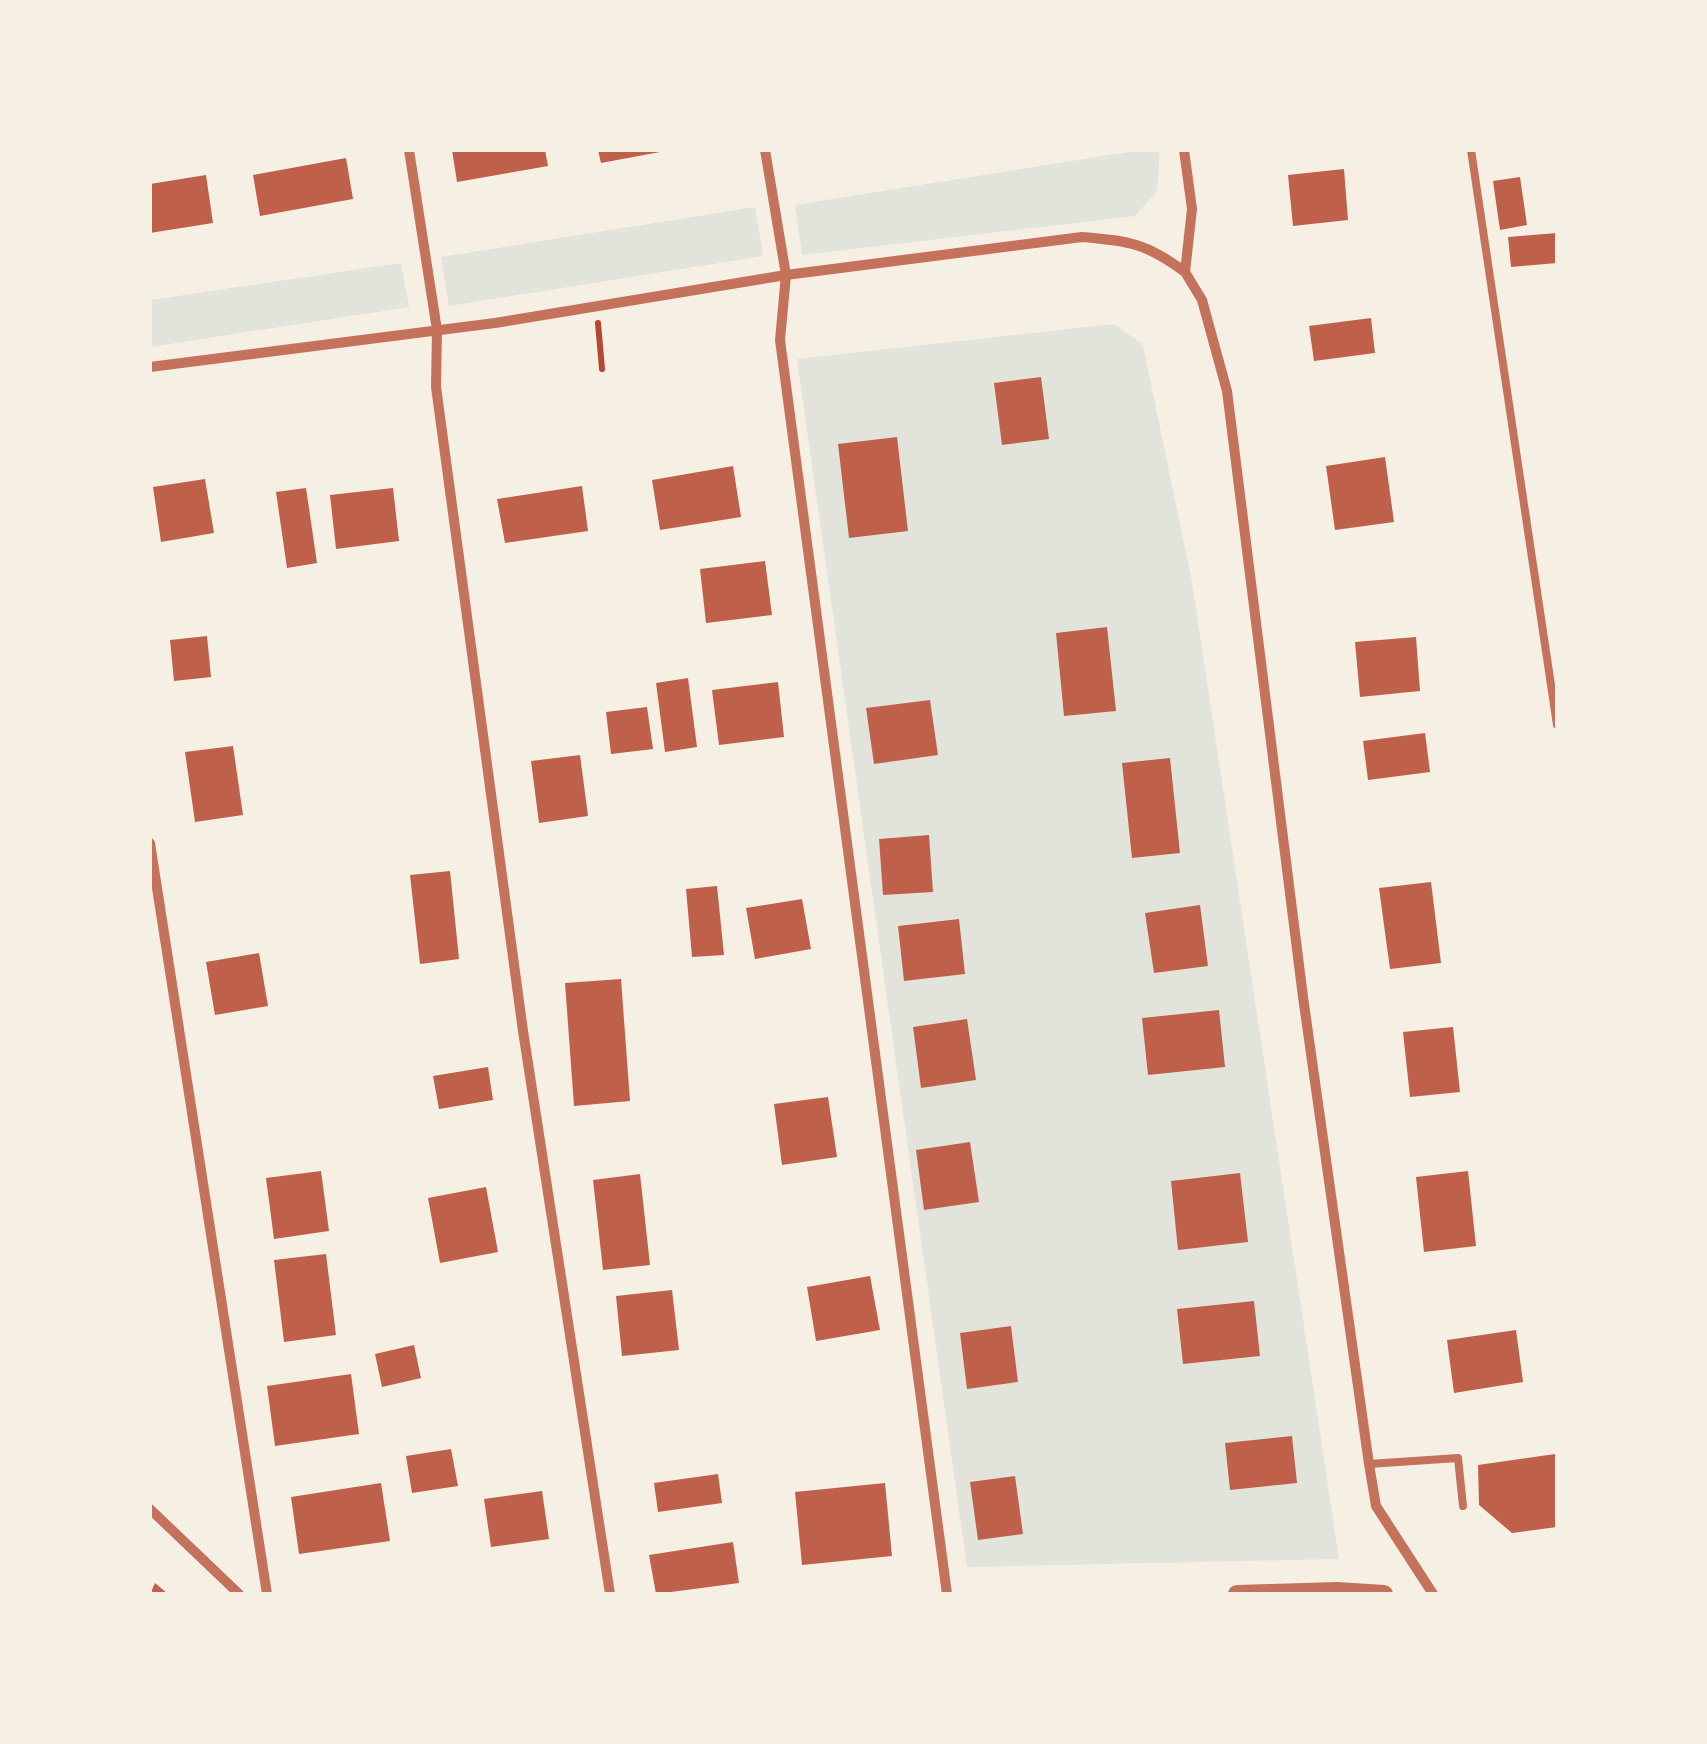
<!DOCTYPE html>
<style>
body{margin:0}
#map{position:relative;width:1707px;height:1744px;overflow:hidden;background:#f6efe4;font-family:"Noto Sans",sans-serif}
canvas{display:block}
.frame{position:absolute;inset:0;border:152px solid #f6efe4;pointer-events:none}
</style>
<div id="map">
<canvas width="1707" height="1744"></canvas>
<div class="frame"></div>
</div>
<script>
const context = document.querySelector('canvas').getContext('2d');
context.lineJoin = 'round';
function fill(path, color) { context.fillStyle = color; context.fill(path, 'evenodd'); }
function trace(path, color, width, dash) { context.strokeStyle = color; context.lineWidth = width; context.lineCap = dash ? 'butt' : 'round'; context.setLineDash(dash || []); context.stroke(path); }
const green = new Path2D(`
 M1141,150H1160L1157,191L1135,216L802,255L795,205Z
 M755,207L763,256L449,306L441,257Z
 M401,263L409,307L150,347V300Z
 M1114,324L1143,345L1192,582L1339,1559L967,1567L797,359Z`);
const building = new Path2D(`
 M452,150H545L548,166L457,182Z
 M598,150H660V152L601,163Z
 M346,158L353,199L260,216L253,175Z
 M1344,169L1348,220L1293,226L1288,175Z
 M206,175L213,223L150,233V184Z
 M1520,177L1527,225L1500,230L1493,181Z
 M1557,233V263L1511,267L1508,237Z
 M1371,318L1375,353L1314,361L1309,326Z
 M1041,377L1049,439L1002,445L994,383Z
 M897,437L908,531L849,538L838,444Z
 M1385,457L1394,522L1335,530L1326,466Z
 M733,466L741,517L660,530L652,480Z
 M205,479L214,533L161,542L153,487Z
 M582,486L588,531L505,543L497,499Z
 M306,488L317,563L287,568L276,492Z
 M393,488L399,541L336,549L330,495Z
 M765,561L772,615L706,623L700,569Z
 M1107,627L1116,711L1064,716L1056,633Z
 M207,636L211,677L174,681L170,640Z
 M1416,637L1420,691L1360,697L1355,642Z
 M688,678L697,747L665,752L656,683Z
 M778,682L784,737L719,745L712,690Z
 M930,700L938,755L874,764L866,708Z
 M647,707L653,749L611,754L606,712Z
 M1425,733L1430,772L1368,780L1363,741Z
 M233,746L243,815L195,822L185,752Z
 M580,755L588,816L539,823L531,761Z
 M1170,758L1180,853L1132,858L1122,763Z
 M929,835L933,892L883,895L879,839Z
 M450,871L459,959L420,964L410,875Z
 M1431,882L1441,963L1390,969L1379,888Z
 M717,886L724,955L692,957L686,889Z
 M802,899L811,949L755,959L746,908Z
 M1200,905L1208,966L1154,973L1145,913Z
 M959,919L965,974L904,981L898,926Z
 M259,953L268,1006L215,1015L206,962Z
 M621,979L630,1101L574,1106L565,983Z
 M1219,1010L1225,1067L1148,1075L1142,1018Z
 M967,1019L976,1080L921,1088L913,1027Z
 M1453,1027L1460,1092L1410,1097L1403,1032Z
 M488,1067L493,1100L439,1109L433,1076Z
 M828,1097L837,1157L782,1165L774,1104Z
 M970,1142L979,1202L924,1210L916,1150Z
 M321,1171L329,1231L274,1239L266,1178Z
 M1468,1171L1476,1246L1424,1252L1416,1177Z
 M1240,1173L1248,1242L1178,1250L1171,1181Z
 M640,1174L650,1265L603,1270L593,1180Z
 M486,1187L498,1252L440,1263L428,1198Z
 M326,1254L336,1335L284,1342L274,1260Z
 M870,1276L880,1330L816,1341L807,1287Z
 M672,1290L679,1350L622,1356L616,1296Z
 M1254,1301L1260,1356L1183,1364L1177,1309Z
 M1011,1326L1018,1382L967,1389L960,1333Z
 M1516,1330L1523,1382L1454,1393L1447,1340Z
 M414,1345L421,1378L382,1387L375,1354Z
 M351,1374L359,1434L275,1446L267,1386Z
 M1292,1436L1297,1483L1230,1490L1225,1443Z
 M451,1449L458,1486L412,1493L406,1456Z
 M1555,1454L1557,1527L1512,1533L1479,1505L1478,1465Z
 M718,1474L722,1503L658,1512L654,1483Z
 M1015,1476L1023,1534L978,1540L970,1482Z
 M381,1483L390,1541L299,1554L291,1497Z
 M885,1483L892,1556L802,1565L795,1492Z
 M542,1491L549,1539L491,1547L484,1499Z
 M733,1542L739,1583L656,1594L649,1555Z
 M155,1583L168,1594H150Z`);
const path = new Path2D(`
 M598,323L602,369`);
const service = new Path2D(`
 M1471,150L1557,725
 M1369,1464L1458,1458L1463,1506`);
const minor = new Path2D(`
 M409,150L437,330L436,387L523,1031L610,1594
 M765,150L786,275L780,340L947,1594
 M1184,150L1192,209L1185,272L1202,300L1227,391L1303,997L1369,1464L1376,1506L1433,1594
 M150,367L495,323L786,275L1082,237C1129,241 1146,243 1185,272
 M150,843L267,1594
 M150,1509L239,1594`);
const tertiary = new Path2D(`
 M1237,1594L1337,1591L1384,1594`);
fill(green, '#e2e4dc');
fill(building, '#bf614a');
trace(path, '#b5482f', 6);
trace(service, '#c5725c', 8);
trace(minor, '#c5725c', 10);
trace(tertiary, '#c5725c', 18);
</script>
